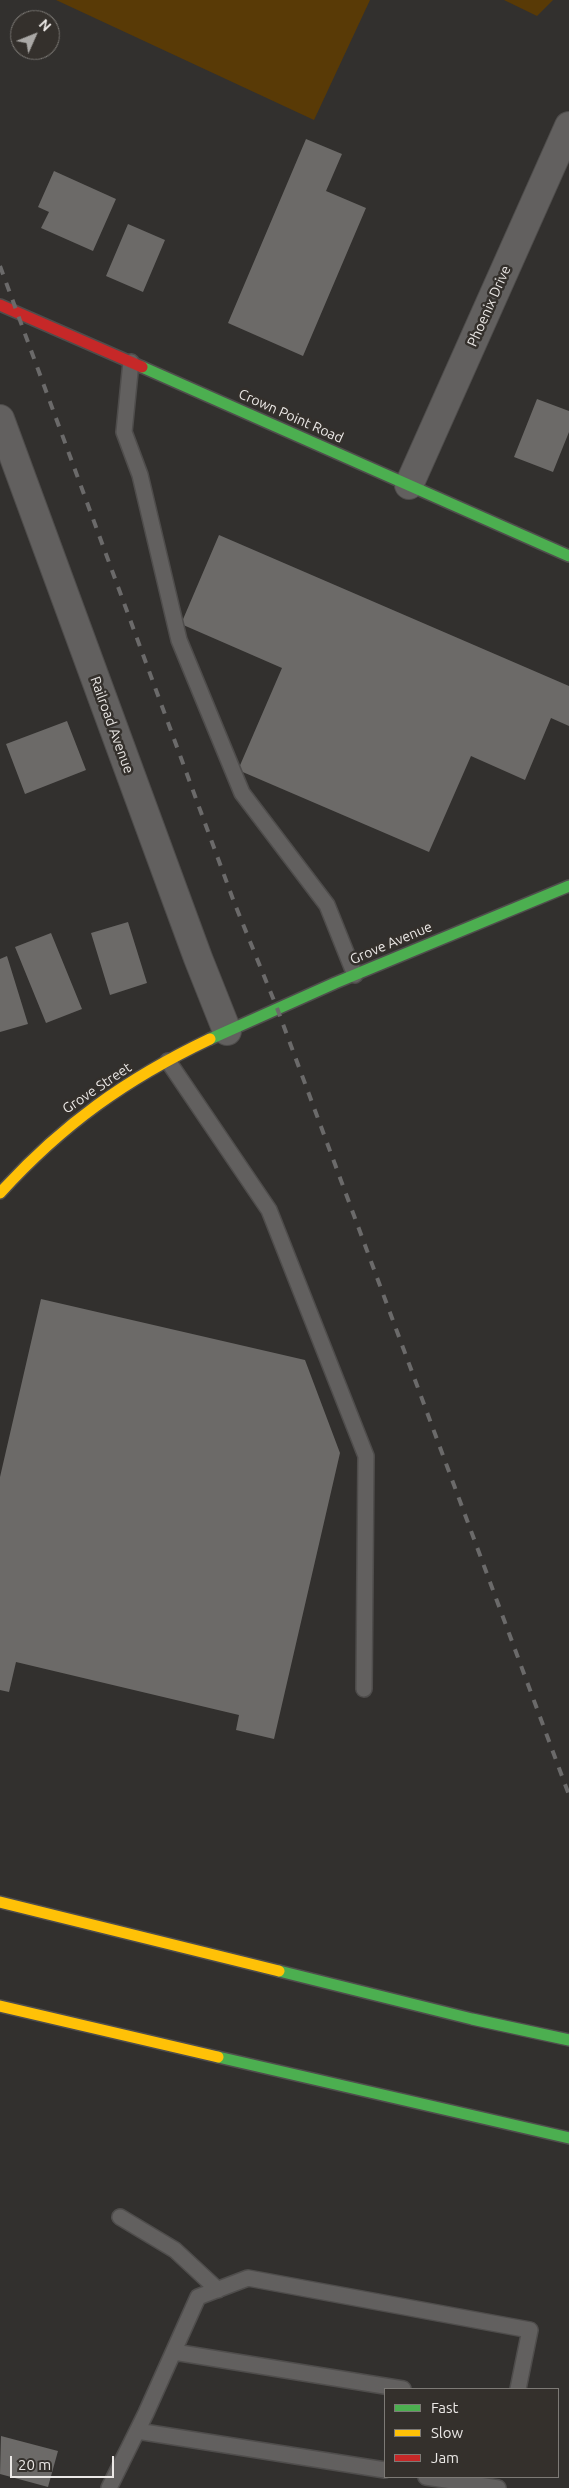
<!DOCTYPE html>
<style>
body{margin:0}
#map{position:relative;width:569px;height:2488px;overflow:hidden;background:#32302e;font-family:Ubuntu,sans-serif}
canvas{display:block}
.legend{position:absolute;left:384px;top:2388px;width:175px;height:90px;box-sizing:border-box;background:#34302c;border:1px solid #7d7a76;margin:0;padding:6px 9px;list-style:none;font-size:15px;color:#ebe8e6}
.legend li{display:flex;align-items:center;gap:10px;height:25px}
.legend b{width:25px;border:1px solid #7d7a76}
.north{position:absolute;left:10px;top:10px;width:50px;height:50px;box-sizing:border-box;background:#34302c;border:1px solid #7d7a76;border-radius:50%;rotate:46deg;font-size:14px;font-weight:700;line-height:20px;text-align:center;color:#ebe8e6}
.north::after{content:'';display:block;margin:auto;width:18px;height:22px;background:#aaa8a6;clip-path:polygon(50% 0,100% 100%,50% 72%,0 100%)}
.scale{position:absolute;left:10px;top:2456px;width:104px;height:22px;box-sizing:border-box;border:2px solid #ebe8e6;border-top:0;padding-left:6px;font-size:15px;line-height:18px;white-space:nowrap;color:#ebe8e6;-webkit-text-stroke:4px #34302c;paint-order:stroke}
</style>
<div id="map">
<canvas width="569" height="2488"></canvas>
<ul class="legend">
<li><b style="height:6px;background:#4caf50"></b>Fast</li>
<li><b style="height:6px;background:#ffc107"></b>Slow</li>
<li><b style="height:6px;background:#c62828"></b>Jam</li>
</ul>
<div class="north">N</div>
<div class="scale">20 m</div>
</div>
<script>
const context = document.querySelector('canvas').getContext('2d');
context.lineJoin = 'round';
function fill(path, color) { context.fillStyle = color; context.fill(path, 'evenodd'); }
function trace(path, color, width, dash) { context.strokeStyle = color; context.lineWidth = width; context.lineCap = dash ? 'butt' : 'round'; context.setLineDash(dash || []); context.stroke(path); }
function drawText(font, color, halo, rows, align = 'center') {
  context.font = font + ' Ubuntu,sans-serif'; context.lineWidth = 5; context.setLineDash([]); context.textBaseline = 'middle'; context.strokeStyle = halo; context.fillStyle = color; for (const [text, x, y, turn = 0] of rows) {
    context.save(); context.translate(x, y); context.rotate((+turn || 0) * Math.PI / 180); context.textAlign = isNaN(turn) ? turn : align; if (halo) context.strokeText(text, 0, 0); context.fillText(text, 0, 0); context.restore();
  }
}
const green = new Path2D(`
 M56,0H370L314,120Z
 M504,0H553L537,16Z`);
const building = new Path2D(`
 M306,139L342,154L326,191L366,208L303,356L228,323Z
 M54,171L116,199L93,251L41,228L49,212L38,207Z
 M128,224L165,240L143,292L106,276Z
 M537,399L569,411V432L553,472L514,457Z
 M219,535L569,686V726L551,718L525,780L471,756L429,852L238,770L282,668L181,624Z
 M67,721L86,770L25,794L6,744Z
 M128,922L147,983L110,995L91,933Z
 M51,933L82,1009L46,1023L15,947Z
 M7,956L28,1024L0,1032V959Z
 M41,1299L305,1360L340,1453L274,1739L236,1730L239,1715L16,1662L9,1692L0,1690V1477Z
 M1,2436L58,2451L48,2487L0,2474Z`);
const lane = new Path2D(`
 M131,362L124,432L140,475L179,640L242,793L327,905L355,975
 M168,1061L269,1210L366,1456L364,1689
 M120,2217L175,2250L218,2290
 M174,2352L403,2389
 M137,2431L385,2470
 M426,2477L498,2488
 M109,2488L146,2413L198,2297L248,2278L530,2330L518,2389`);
const street = new Path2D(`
 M0,419L198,958L227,1031
 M409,485L569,126`);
const fast = new Path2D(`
 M142,367L569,556
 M210,1039L335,983L569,886
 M279,1971L472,2019L569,2040
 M218,2057L569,2138`);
const slow = new Path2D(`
 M0,1193C63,1124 126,1079 210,1039
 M0,1902L279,1971
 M0,2006L218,2057`);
const jam = new Path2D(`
 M0,305L142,367`);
const rail = new Path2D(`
 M0,266L234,902L277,1008L569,1795`);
const streetNames = [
 ["Phoenix Drive",489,306,-66],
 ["Crown Point Road",291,416,24],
 ["Railroad Avenue",112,725,70],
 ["Grove Avenue",391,943,-23],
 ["Grove Street",97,1088,-34]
];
fill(green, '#593a06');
fill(building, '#6c6a68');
trace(lane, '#4f4d4c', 18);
trace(street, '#4f4d4c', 30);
trace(fast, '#4f4d4c', 14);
trace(slow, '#4f4d4c', 14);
trace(jam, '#4f4d4c', 14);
trace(lane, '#62605f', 15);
trace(street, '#62605f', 28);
trace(fast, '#4caf50', 11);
trace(slow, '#ffc107', 11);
trace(jam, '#c62828', 11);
trace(rail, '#6b6a6a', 4, [9, 9]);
drawText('14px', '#ebe8e6', '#34302c', streetNames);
</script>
